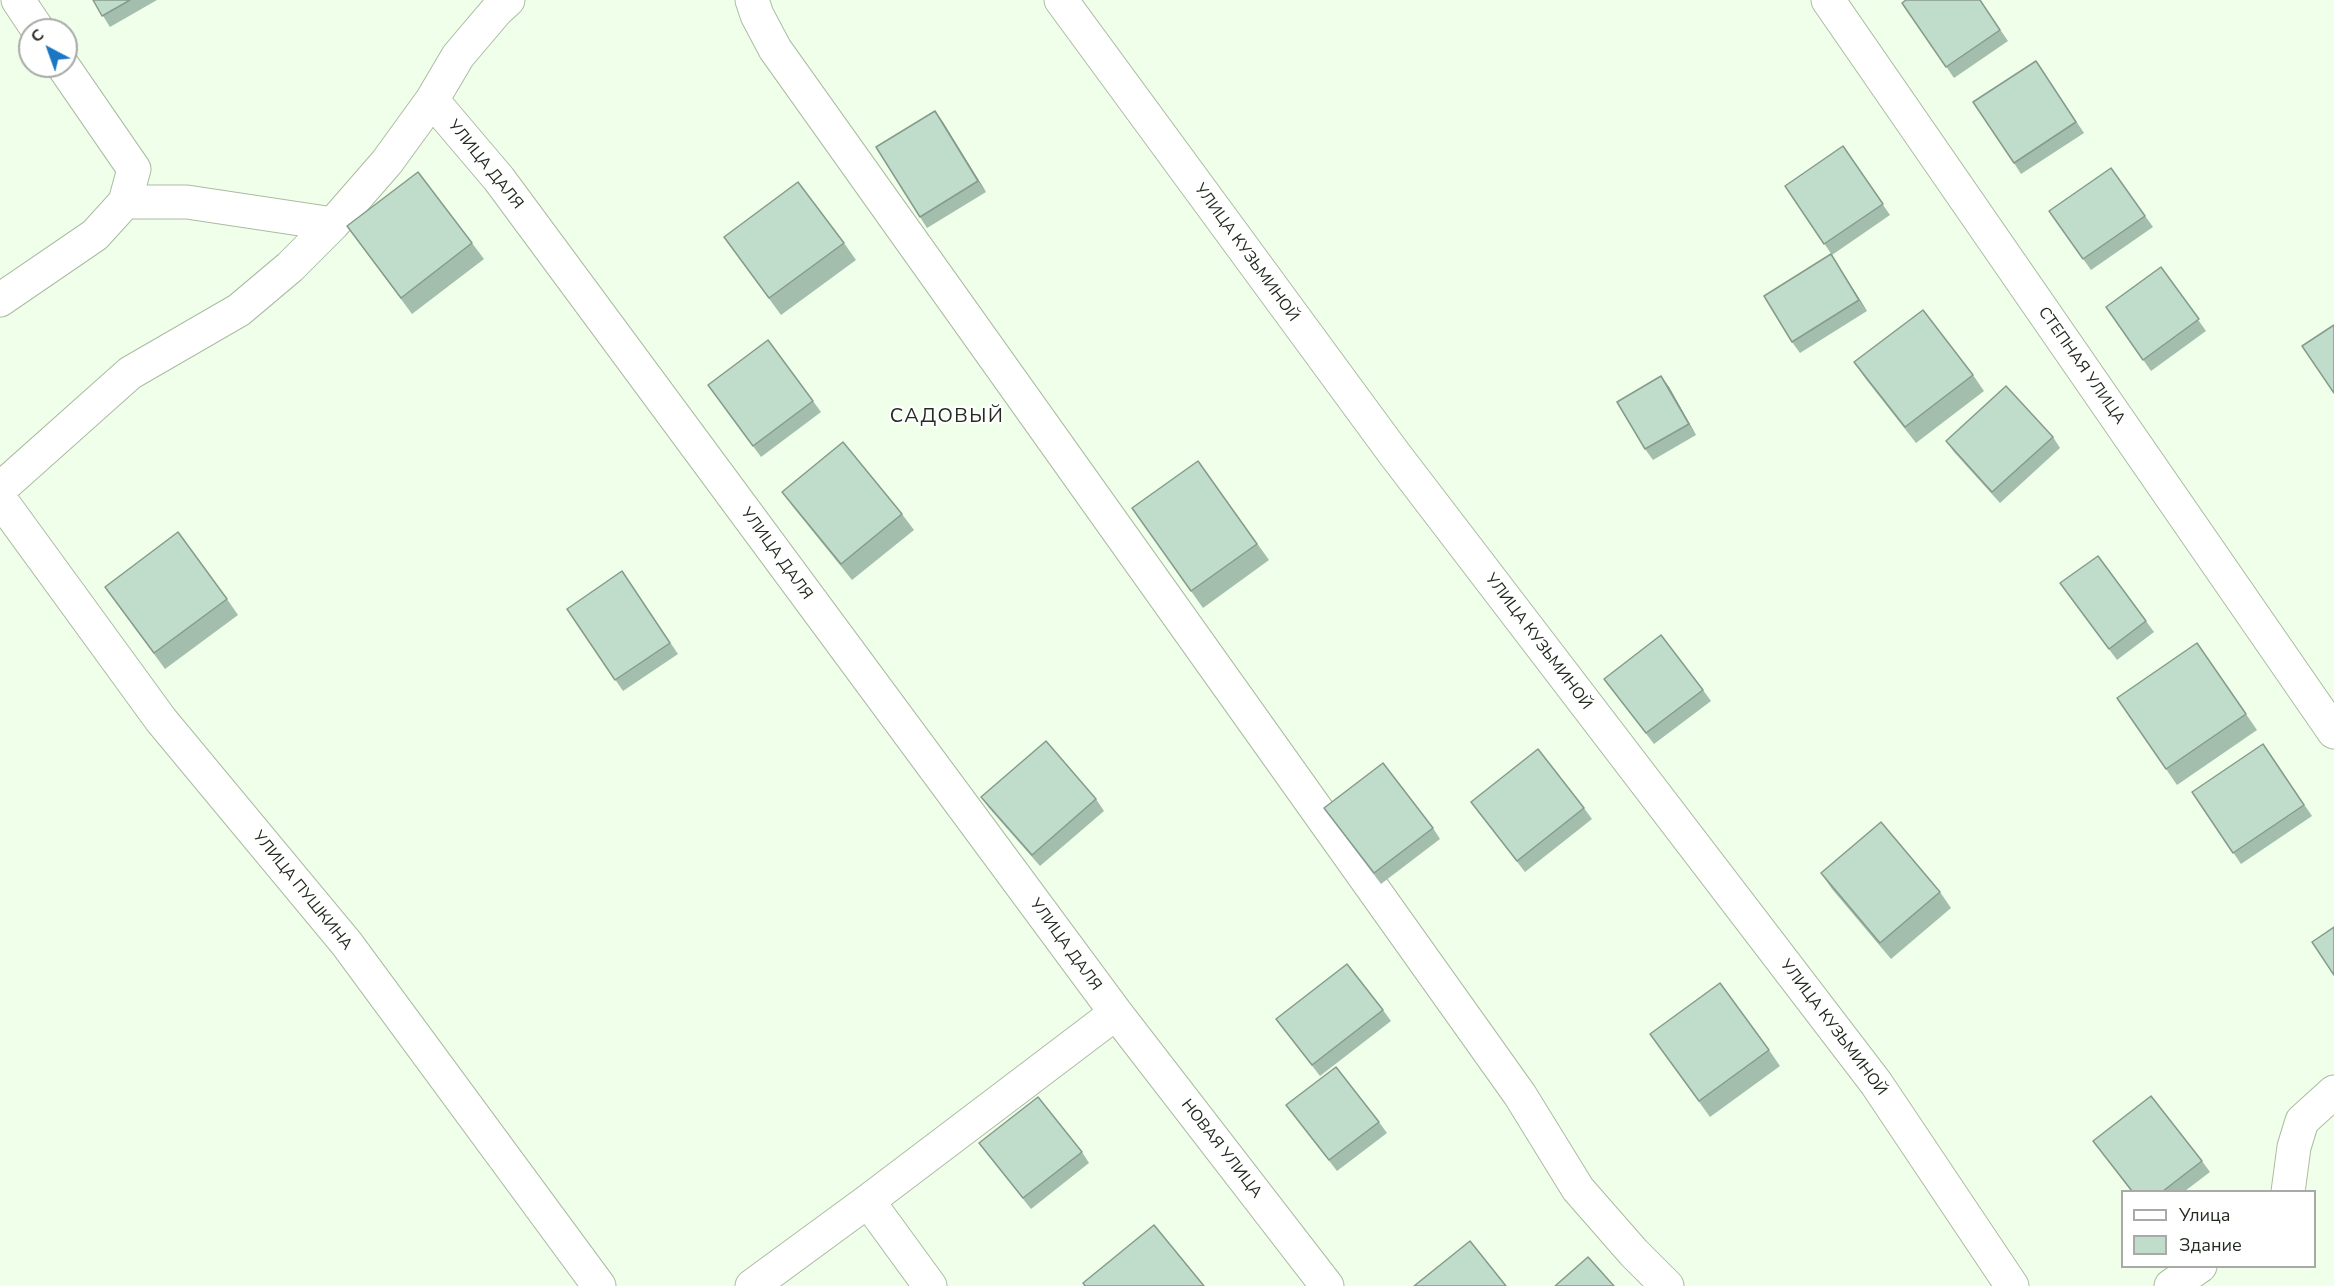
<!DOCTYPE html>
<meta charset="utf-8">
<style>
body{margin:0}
#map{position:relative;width:2334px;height:1286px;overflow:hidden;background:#f0ffe9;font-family:"Nunito Sans",sans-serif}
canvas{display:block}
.legend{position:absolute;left:2121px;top:1190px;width:195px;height:78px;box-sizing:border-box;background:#fff;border:2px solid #a7aaa6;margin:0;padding:8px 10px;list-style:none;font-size:18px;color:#242b21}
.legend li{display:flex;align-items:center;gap:12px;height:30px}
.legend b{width:30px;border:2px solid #a7aaa6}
.north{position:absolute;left:18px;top:18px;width:60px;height:60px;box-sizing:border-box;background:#fff;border:2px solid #a7aaa6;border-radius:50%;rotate:319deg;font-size:16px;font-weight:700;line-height:24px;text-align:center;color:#242b21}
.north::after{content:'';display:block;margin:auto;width:21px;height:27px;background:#1b76c3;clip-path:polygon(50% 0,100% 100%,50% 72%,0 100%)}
</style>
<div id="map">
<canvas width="2334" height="1286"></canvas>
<ul class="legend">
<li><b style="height:8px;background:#fff"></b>Улица</li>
<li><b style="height:16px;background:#bfddca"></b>Здание</li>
</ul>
<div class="north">С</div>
</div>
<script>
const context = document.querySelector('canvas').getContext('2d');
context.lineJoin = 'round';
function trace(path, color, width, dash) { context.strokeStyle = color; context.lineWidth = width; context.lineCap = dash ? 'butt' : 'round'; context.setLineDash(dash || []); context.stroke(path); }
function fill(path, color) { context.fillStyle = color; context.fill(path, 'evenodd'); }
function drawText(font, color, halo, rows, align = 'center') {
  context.font = font + ' "Nunito Sans",sans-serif'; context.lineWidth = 4.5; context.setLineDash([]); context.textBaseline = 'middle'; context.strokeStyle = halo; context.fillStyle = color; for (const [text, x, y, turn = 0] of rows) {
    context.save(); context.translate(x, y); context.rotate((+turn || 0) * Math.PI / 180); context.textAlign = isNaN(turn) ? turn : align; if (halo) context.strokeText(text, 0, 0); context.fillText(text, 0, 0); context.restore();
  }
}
const minor = new Path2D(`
 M18,0L38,30
 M752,0L757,15L775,49L1520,1095L1578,1189L1634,1253L1667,1286
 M1061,0L1393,452L1876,1083L2012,1286
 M1828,0L2334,732
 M432,100L499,179L1116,1013L1327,1286
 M125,202H187L333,224
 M0,300L95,235L125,202L134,169L63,66
 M0,489L130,373L239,310L290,267L333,224L387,162L432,100L458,56L497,10L508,0
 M0,499L161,720L347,944L599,1286
 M2288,1192L2294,1147L2302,1121L2334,1092
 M868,1201L930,1286
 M752,1286L868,1201L1116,1013
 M2171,1286L2200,1266`);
const wall = new Path2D(`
 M93,0H157L110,27Z
 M1980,0L2008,41L1954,78L1902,3Z
 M2036,61L2084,133L2021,174L2014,163Z
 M935,111L986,192L927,228L920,217Z
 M1843,146L1890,215L1832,255L1785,186Z
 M2111,168L2153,227L2091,270L2049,211Z
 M347,226L472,243L484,259L412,314Z
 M724,237L844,243L856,260L781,315Z
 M1831,254L1867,311L1800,353L1792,342Z
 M2161,267L2206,331L2151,371L2106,307Z
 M1854,362L1973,375L1984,391L1916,443L1865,378Z
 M1661,376L1669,387L1696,435L1653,460L1645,449Z
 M716,396L813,401L821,412L761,457Z
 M2053,437L2060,448L2000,503L1954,452L1946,441Z
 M1198,461L1269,560L1203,608L1132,508Z
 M782,492L902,514L914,530L852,580L794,508Z
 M622,571L678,654L623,691L567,609Z
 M2060,583L2146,621L2154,632L2117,660Z
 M105,587L227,599L238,615L165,669Z
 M2197,643L2257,730L2177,785L2117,698Z
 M1604,679L1703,690L1711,701L1654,744Z
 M2263,744L2312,816L2241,864L2192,792Z
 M981,797L1096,799L1104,811L1040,866L989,808Z
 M1471,802L1584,808L1592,819L1525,872Z
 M1324,808L1433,828L1440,839L1381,884Z
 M1821,873L1940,892L1951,908L1891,959L1832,889Z
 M1383,1010L1391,1021L1320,1076L1276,1019Z
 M1650,1034L1769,1050L1780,1066L1710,1117Z
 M1286,1105L1379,1122L1387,1133L1337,1171Z
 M2093,1141L2202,1161L2210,1172L2185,1191H2131Z
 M979,1143L1082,1152L1089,1163L1031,1209Z`);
const shadedWall = new Path2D(`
 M935,111L943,122L986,192L978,181Z
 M1831,254L1838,265L1867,311L1859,300Z
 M1661,376L1669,387L1696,435L1689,424Z`);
const building = new Path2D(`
 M93,0H130L102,16Z
 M1906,0H1980L2000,30L1946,67L1902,3Z
 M2036,61L2076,122L2014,163L1973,102Z
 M935,111L978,181L920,217L876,147Z
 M1843,146L1883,204L1824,244L1785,186Z
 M2111,168L2145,216L2083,259L2049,211Z
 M418,172L472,243L401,298L347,226Z
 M798,182L844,243L769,298L724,237Z
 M1831,254L1859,300L1792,342L1764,296Z
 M2161,267L2199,319L2143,360L2106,307Z
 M1923,310L1973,375L1905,427L1854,362Z
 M2334,325V393L2302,346Z
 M768,340L813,401L753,446L708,385Z
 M1661,376L1689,424L1645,449L1617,402Z
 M2006,386L2053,437L1992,492L1946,441Z
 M843,442L902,514L841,564L782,492Z
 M1198,461L1257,544L1191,591L1132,508Z
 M178,532L227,599L154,653L105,587Z
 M2098,556L2146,621L2109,649L2060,583Z
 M622,571L670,643L615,680L567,609Z
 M1661,635L1703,690L1646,733L1604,679Z
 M2197,643L2246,714L2166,769L2117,698Z
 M1046,741L1096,799L1032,855L981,797Z
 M2263,744L2304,805L2233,853L2192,792Z
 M1538,749L1584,808L1517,861L1471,802Z
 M1383,763L1433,828L1374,873L1324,808Z
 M1881,822L1940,892L1880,943L1821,873Z
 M2334,927V975L2312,942Z
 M1347,964L1383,1010L1312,1065L1276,1019Z
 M1720,983L1769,1050L1699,1101L1650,1034Z
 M1336,1067L1379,1122L1329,1160L1286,1105Z
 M2151,1096L2202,1161L2163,1191H2132L2093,1141Z
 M1038,1097L1082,1152L1023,1198L979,1143Z
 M1154,1225L1204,1286H1085L1083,1283Z
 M1470,1241L1506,1286H1414Z
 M1588,1257L1614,1286H1555Z`);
const streetNames = [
 ["УЛИЦА ДАЛЯ",485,165,51],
 ["УЛИЦА КУЗЬМИНОЙ",1246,253,54],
 ["СТЕПНАЯ УЛИЦА",2081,366,55],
 ["УЛИЦА ДАЛЯ",776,554,54],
 ["УЛИЦА КУЗЬМИНОЙ",1538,642,53],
 ["УЛИЦА ПУШКИНА",302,891,51],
 ["УЛИЦА ДАЛЯ",1065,945,54],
 ["УЛИЦА КУЗЬМИНОЙ",1833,1028,53],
 ["НОВАЯ УЛИЦА",1221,1149,52]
];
const quarterNames = [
 ["САДОВЫЙ",947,417]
];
trace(minor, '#abbca2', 35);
trace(minor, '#fff', 33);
fill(wall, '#a4beae');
fill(shadedWall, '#869b8d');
fill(building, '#bfddca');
trace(building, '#869b8d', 1.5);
drawText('16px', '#242b21', '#fff', streetNames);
context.letterSpacing = '1.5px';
drawText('20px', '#242b21', '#fff', quarterNames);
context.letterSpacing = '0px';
</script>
